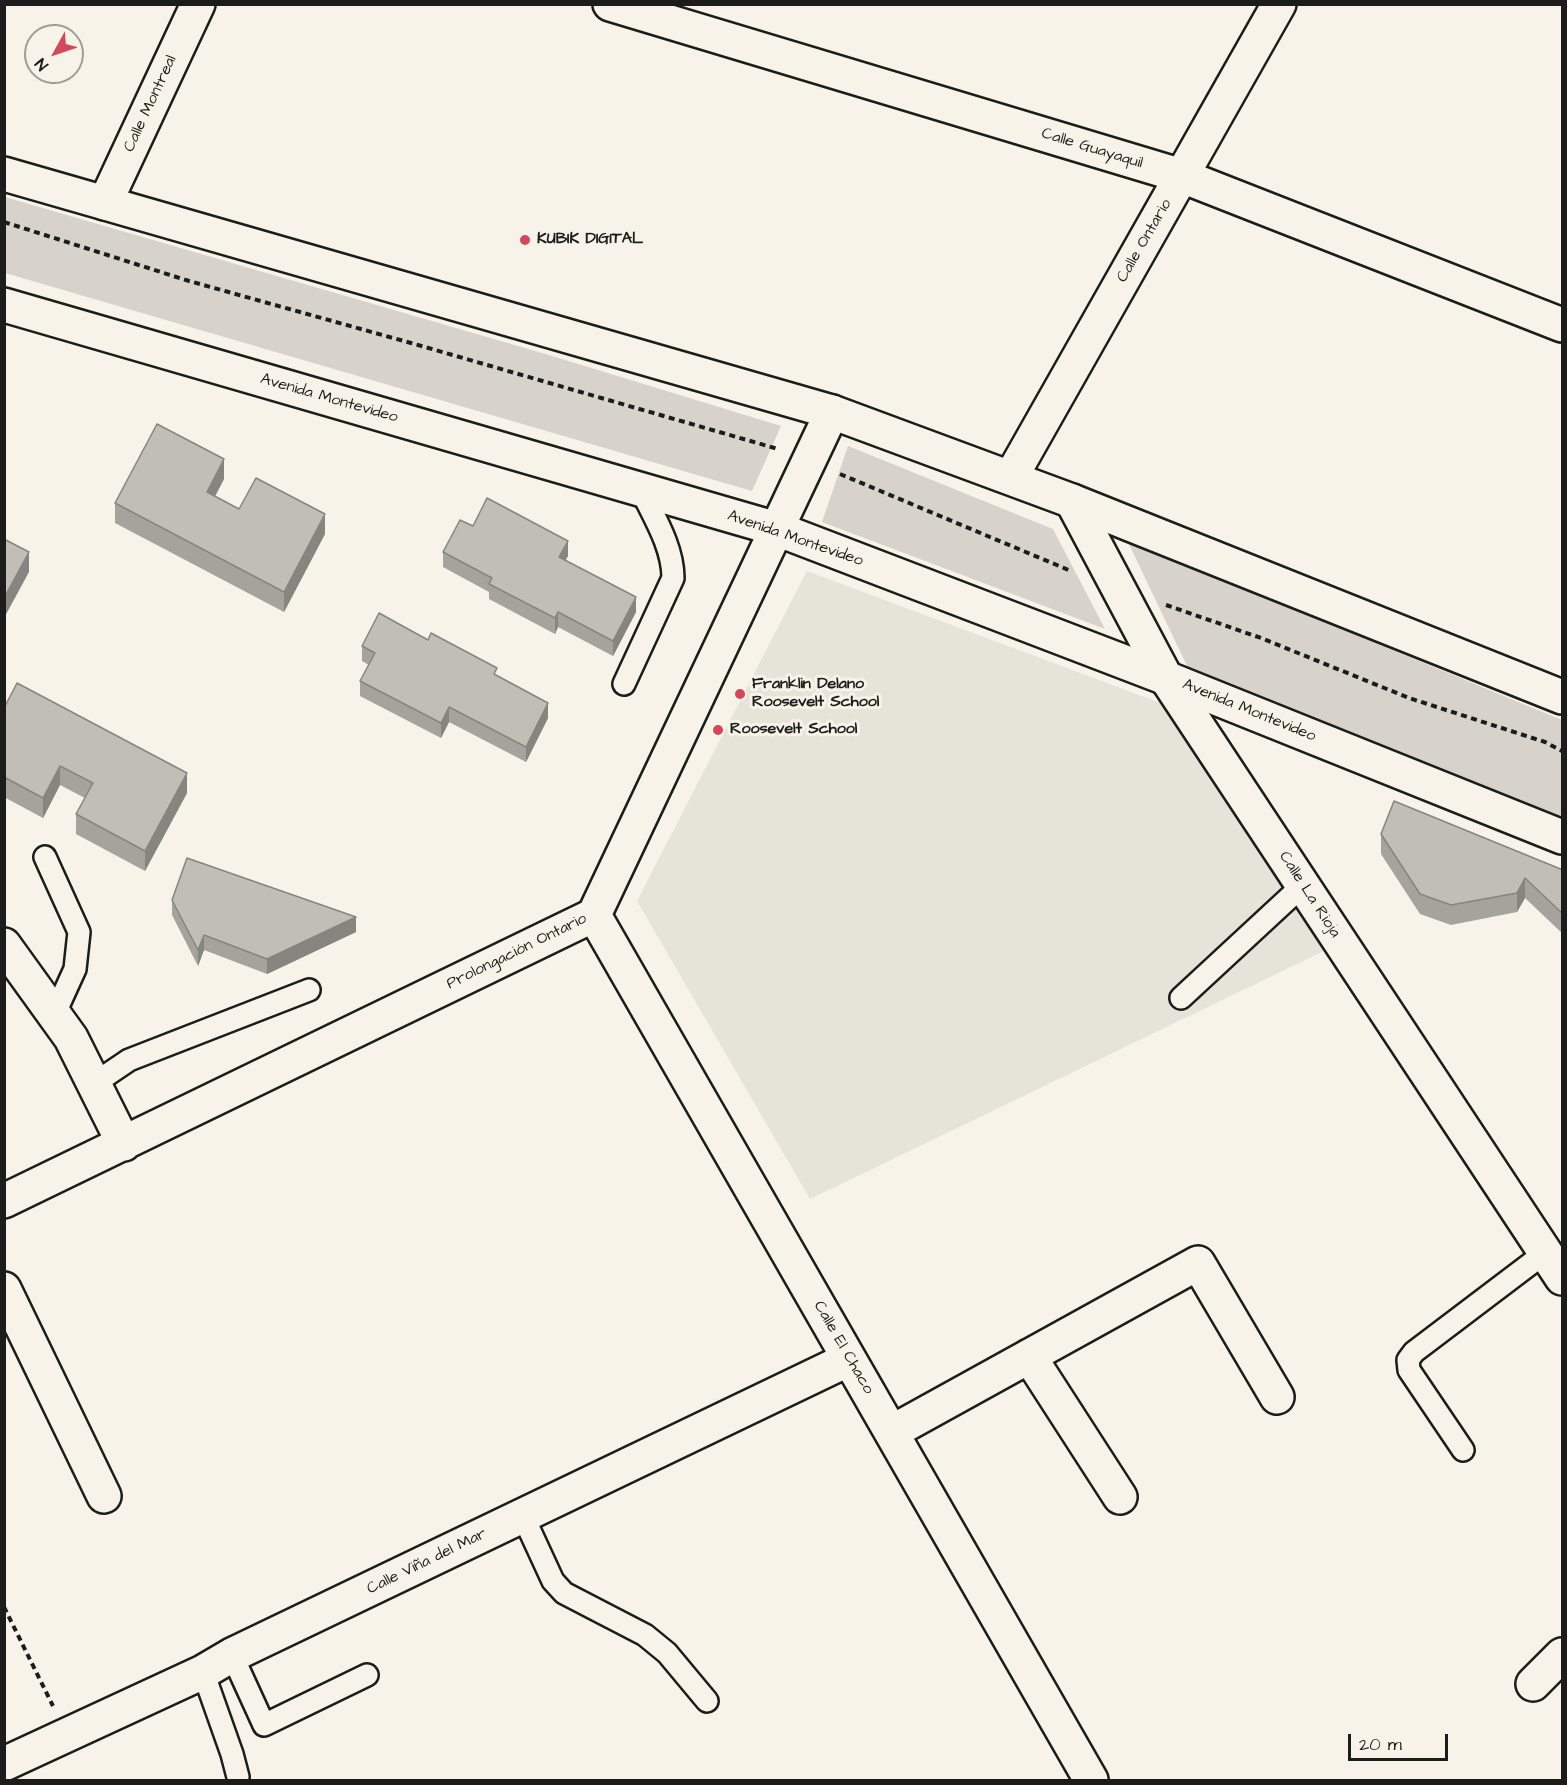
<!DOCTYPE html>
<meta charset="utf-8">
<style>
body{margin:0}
#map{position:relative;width:1567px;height:1785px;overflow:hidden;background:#f7f3e8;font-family:"Architects Daughter",sans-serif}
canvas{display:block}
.frame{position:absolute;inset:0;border:6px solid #1c1c1c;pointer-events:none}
.north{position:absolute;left:24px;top:24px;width:60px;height:60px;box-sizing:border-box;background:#f7f3e8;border:2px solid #9f9d96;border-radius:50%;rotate:230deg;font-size:16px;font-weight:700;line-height:24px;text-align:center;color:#1c1c1c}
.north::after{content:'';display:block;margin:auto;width:21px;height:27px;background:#d1495b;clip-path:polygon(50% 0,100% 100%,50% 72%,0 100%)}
.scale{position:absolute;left:1348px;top:1734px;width:100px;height:27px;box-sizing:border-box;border:3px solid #1c1c1c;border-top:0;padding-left:8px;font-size:18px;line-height:21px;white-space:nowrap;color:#1c1c1c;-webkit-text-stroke:4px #f7f3e8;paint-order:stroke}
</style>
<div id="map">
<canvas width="1567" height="1785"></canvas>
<div class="frame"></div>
<div class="north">N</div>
<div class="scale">20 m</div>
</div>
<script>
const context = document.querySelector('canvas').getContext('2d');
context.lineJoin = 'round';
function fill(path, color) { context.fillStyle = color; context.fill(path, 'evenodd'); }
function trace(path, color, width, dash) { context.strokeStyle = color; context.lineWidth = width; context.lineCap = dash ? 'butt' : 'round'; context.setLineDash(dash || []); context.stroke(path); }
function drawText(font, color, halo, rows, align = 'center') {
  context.font = font + ' "Architects Daughter",sans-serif'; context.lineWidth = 6; context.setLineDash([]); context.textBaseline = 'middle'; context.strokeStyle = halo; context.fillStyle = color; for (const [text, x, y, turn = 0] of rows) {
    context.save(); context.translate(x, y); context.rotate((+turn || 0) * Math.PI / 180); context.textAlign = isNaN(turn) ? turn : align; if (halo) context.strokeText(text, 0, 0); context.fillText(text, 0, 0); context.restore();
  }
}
const built = new Path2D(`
 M807,571L1166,705L1326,950L810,1199L637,901Z`);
const green = new Path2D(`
 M5,197L549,355L781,426L752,491L5,273Z
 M848,446L1053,529L1105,629L822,522Z
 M1127,540L1562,720V820L1188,668Z`);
const path = new Path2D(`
 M4,222L189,281L411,343L778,449
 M840,474L1071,571
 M1166,605L1261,638L1409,698L1545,742L1562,751
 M4,1607L53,1706`);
const service = new Path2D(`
 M624,684L673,578C673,547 654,517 641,490
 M45,857L79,932L75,969L55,1013
 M1181,998L1303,885
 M95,1083L129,1060L309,990
 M1463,1450L1409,1370L1408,1360L1414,1352L1546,1252
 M523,1516L553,1581L564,1593L645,1635L667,1653L707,1701
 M232,1655L264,1725L367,1675
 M203,1672L232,1754L238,1777`);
const minor = new Path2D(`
 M610,4L1182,176L1562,325
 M105,203L198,4
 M1011,477L1279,4
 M1072,501L1166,678L1562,1278
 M594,915L1091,1780
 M4,945L71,1038L124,1144
 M4,1201L594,915L832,412
 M4,1289L104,1496
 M1029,1356L1120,1497
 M892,1432L1198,1263L1277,1397
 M1533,1684L1562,1655
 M4,1764L203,1672L232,1655L849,1359`);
const tertiary = new Path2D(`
 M4,174L832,412L1072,501L1562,697
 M4,305L777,529L1166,678L1562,837`);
const wall = new Path2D(`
 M224,479L215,496L239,509L325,534L284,612L115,523V503Z
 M473,526L568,556L565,560L636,612L613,656L558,627L555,634L489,599V592L443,567V552Z
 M362,646L497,676L548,718L526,762L449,722L441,738L360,696V681L369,665L362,661Z
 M4,708L187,793L145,871L76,834V814L85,798L60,785L43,818L4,797Z
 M1381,834L1563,870V934L1525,898L1517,912L1451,925L1420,914L1381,854Z
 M172,900L356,932L267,974L204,950L198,966L172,915Z`);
const shadedWall = new Path2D(`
 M224,459V479L207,512V492Z
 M325,514V534L284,612V592Z
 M568,541V556L559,572V557Z
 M29,552V572L4,618V598Z
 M636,597V612L613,656V641Z
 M558,612V627L555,634V618Z
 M548,703V718L526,762V747Z
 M449,707V722L441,738V723Z
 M60,766V785L43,818V798Z
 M187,773V793L145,871V851Z
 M1525,878V898L1517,912V893Z
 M356,917V932L267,974V959Z
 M204,935V950L198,966V950Z`);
const building = new Path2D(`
 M157,424L224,459L207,492L239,509L256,478L325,514L284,592L115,503Z
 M487,498L568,541L559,557L636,597L613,641L558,612L555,618L489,584L492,578L443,552L460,520L473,526Z
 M4,539L29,552L4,598Z
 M379,613L428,640L431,633L497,668L494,674L548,703L526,747L449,707L441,723L360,681L375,653L362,646Z
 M17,683L187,773L145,851L76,814L93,783L60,766L43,798L4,777V708Z
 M1394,801L1563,870V914L1525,878L1517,893L1451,905L1420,894L1381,834Z
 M187,858L356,917L267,959L204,935L198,950L172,900Z`);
const markers = [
 [525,240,6,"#d1495b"],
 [740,694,6,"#d1495b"],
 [718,730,6,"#d1495b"]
];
const streetNames = [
 ["Calle Montreal",151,104,-65],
 ["Calle Guayaquil",1092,149,17],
 ["Calle Ontario",1145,241,-60],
 ["Avenida Montevideo",329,399,16],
 ["Avenida Montevideo",795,539,19],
 ["Avenida Montevideo",1249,711,22],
 ["Calle La Rioja",1309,895,57],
 ["Prolongación Ontario",517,952,-26],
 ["Calle El Chaco",843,1348,60],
 ["Calle Viña del Mar",427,1562,-26]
];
const poiNames = [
 ["KUBIK DIGITAL",537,240],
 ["Franklin Delano",752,685],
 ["Roosevelt School",752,703],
 ["Roosevelt School",730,730]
];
fill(built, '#e6e3d9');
fill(green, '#d7d3cb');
trace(service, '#1c1c1c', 26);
trace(minor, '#1c1c1c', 38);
trace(tertiary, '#1c1c1c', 38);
trace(path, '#1c1c1c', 4, [6, 4.5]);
trace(service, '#f7f3e8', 21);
trace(minor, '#f7f3e8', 33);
trace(tertiary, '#f7f3e8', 33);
fill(wall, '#a5a39c');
fill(shadedWall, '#86857f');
fill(building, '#c0beb5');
trace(building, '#86857f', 1.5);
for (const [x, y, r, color] of markers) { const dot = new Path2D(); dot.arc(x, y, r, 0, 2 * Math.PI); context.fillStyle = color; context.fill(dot); trace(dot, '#f7f3e8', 2); }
drawText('16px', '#1c1c1c', '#f7f3e8', streetNames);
drawText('bold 16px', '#1c1c1c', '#f7f3e8', poiNames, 'left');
</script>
